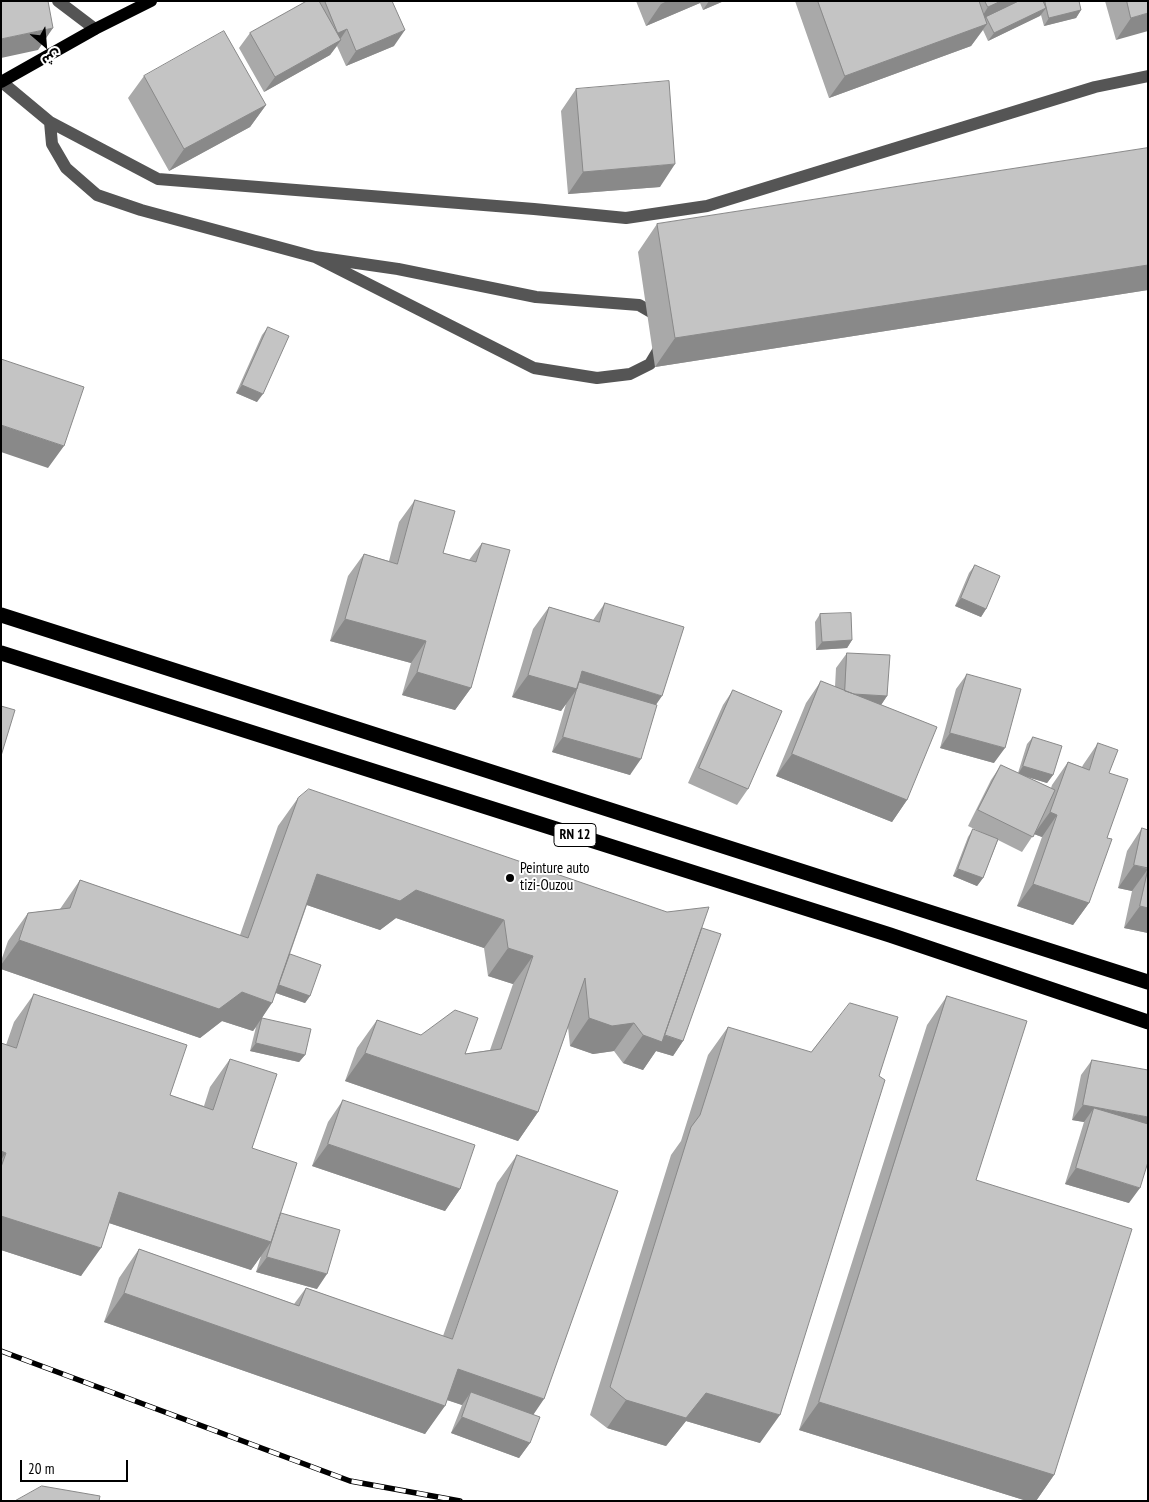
<!DOCTYPE html>
<meta charset="utf-8">
<style>
body{margin:0}
#map{position:relative;width:1149px;height:1502px;overflow:hidden;background:#fff;font-family:"PT Sans Narrow","Noto Sans Arabic",sans-serif}
canvas{display:block}
.frame{position:absolute;inset:0;border:2px solid #000;pointer-events:none}
.north{position:absolute;left:20px;top:20px;width:50px;height:50px;-webkit-text-stroke:4px #fff;paint-order:stroke;rotate:153deg;font-size:14px;font-weight:700;line-height:20px;text-align:center;color:#000}
.north::after{content:'';display:block;margin:auto;width:18px;height:22px;background:#000;clip-path:polygon(50% 0,100% 100%,50% 72%,0 100%)}
.scale{position:absolute;left:20px;top:1460px;width:108px;height:22px;box-sizing:border-box;border:2px solid #000;border-top:0;padding-left:6px;font-size:15px;line-height:18px;white-space:nowrap;color:#000;-webkit-text-stroke:4px #fff;paint-order:stroke}
</style>
<div id="map">
<canvas width="1149" height="1502"></canvas>
<div class="frame"></div>
<div class="north">ش</div>
<div class="scale">20 m</div>
</div>
<script>
const context = document.querySelector('canvas').getContext('2d');
context.lineJoin = 'round';
function trace(path, color, width, dash) { context.strokeStyle = color; context.lineWidth = width; context.lineCap = dash ? 'butt' : 'round'; context.setLineDash(dash || []); context.stroke(path); }
function fill(path, color) { context.fillStyle = color; context.fill(path, 'evenodd'); }
function drawText(font, color, halo, rows, align = 'center') {
  context.font = font + ' "PT Sans Narrow",sans-serif'; context.lineWidth = 4; context.setLineDash([]); context.textBaseline = 'middle'; context.strokeStyle = halo; context.fillStyle = color; for (const [text, x, y, turn = 0] of rows) {
    context.save(); context.translate(x, y); context.rotate((+turn || 0) * Math.PI / 180); context.textAlign = isNaN(turn) ? turn : align; if (halo) context.strokeText(text, 0, 0); context.fillText(text, 0, 0); context.restore();
  }
}
const minor = new Path2D(`
 M58,1L95,29
 M2,82L50,122L158,179L534,209L626,218L707,206L1095,87L1148,76
 M50,122L52,144L66,168L97,195L141,210L315,257L534,368L597,378L630,374L650,364L659,349V344
 M315,257L398,269L536,297L639,305L658,316V319`);
const major = new Path2D(`
 M1,82L95,29L151,1`);
const highway = new Path2D(`
 M1,615L1148,982
 M1,653L890,935L1148,1022`);
const rail = new Path2D(`
 M1,1351L350,1481L460,1501`);
const wall = new Path2D(`
 M307,1H392L394,46L346,66L337,46L330,55L264,92L239,48L250,33Z
 M636,1H724L703,10L700,3L646,26Z
 M795,1H1079L1081,10L1076,18L1044,26L1041,15L988,41L983,30L971,46L829,98Z
 M1105,1H1148L1116,40Z
 M144,76L266,105L250,127L169,171L128,98Z
 M576,89L660,187L568,194L561,111Z
 M1148,148V290L655,367L638,252L657,224Z
 M268,327L257,402L236,393L262,335Z
 M415,500L443,553L469,560L482,543L471,688L455,710L402,695L411,663L330,641L348,576L364,554L389,561L399,522Z
 M975,565L986,609L981,617L955,606L969,573Z
 M605,603L656,705L630,775L552,752L566,704L561,711L512,697L533,629L549,607L593,620Z
 M820,614L852,640L847,648L816,650L815,622Z
 M847,653L887,696L881,705L907,800L892,822L776,776L806,703L821,681L835,687L836,668Z
 M967,674L994,763L940,748L956,689Z
 M733,690L748,789L737,805L688,783L723,705Z
 M1033,737L1053,775L1047,783L1027,777L1051,788L1052,785L1068,762L1082,767L1083,765L1098,743L1109,773L1107,838L1089,903L1073,925L1017,906L1042,837L1034,834L1022,852L998,840L983,878L977,886L953,876L968,837L973,829L985,834L968,826L991,780L1001,765L1018,773L1027,744Z
 M298,798L702,928L683,1041L673,1056L656,1051L643,1070L623,1063L614,1051L593,1054L570,1046L568,1027L538,1112L518,1141L345,1081L357,1048L377,1020L465,1054L490,1050L513,984L488,976L484,948L396,918L380,930L307,905L290,954L310,996L305,1003L276,993L262,1018L305,1055L299,1062L250,1051L256,1027L253,1031L222,1021L200,1038L1,969V961L8,941L28,913L60,909L80,880L240,935L278,826Z
 M1142,828L1148,830V933L1124,928L1132,891L1118,888L1127,851Z
 M34,994L170,1095L204,1106L210,1087L230,1059L252,1148L281,1213L317,1289L256,1272L261,1256L251,1270L109,1223L81,1276L1,1250V1043L6,1045L14,1022Z
 M947,996L976,1180L1054,1475L1036,1501H1027L799,1430L927,1025Z
 M728,1027L760,1443L686,1421L666,1446L607,1428L590,1415L671,1155L681,1141L708,1055Z
 M1092,1060L1129,1203L1065,1184L1084,1122L1072,1120L1081,1075Z
 M343,1100L460,1189L445,1211L312,1166L328,1122Z
 M517,1155L533,1415L530,1443L519,1458L451,1433L462,1405L447,1400L425,1434L104,1322L119,1278L139,1249L294,1304L306,1288L443,1336L497,1183Z`);
const shadedWall = new Path2D(`
 M667,1H701L700,3L646,26L661,4Z
 M709,1H724L703,10Z
 M1001,1H1023L986,17L985,19L978,23L988,7Z
 M1046,8L1040,16L988,41L994,33Z
 M1081,10L1076,18L1044,26L1049,18Z
 M1148,13V31L1116,40L1131,18Z
 M987,24L971,46L829,98L845,76Z
 M53,28L38,50L1,58V39Z
 M347,29L339,41L341,40L330,55L264,92L275,77L329,47L338,33Z
 M405,30L394,46L346,66L356,51Z
 M266,105L250,127L169,171L184,149Z
 M675,164L660,187L568,194L583,172Z
 M1148,265V290L655,367L675,338Z
 M242,385L263,394L257,402L236,393Z
 M1,425L64,446L48,468L1,452Z
 M961,598L986,609L981,617L955,606Z
 M345,619L426,641L411,663L330,641Z
 M852,640L847,648L816,650L822,642Z
 M582,671L662,696L647,718L577,689L561,711L512,697L528,675Z
 M417,672L471,688L455,710L402,695Z
 M845,694L887,696L877,711Z
 M950,733L1005,748L994,763L940,748Z
 M563,737L641,759L630,775L552,752Z
 M792,754L907,800L892,822L776,776Z
 M1023,766L1053,775L1047,783L1018,774Z
 M1050,812L1057,815L1042,837L1034,834Z
 M1134,865L1148,869L1132,891L1118,888Z
 M958,869L983,878L977,886L953,876Z
 M317,874L416,890L504,920L484,948L396,918L380,930L298,902Z
 M1033,884L1089,903L1073,925L1017,906Z
 M1140,906L1148,908V933L1124,928Z
 M19,940L242,992L272,1003L253,1031L222,1021L200,1038L1,969V965Z
 M508,948L533,956L513,984L488,976Z
 M278,984L310,996L305,1003L273,992Z
 M589,1018L634,1023L614,1051L593,1054L570,1046Z
 M643,1035H663L683,1041L673,1056L656,1051L643,1070L623,1063Z
 M256,1043L305,1055L299,1062L250,1051Z
 M365,1053L538,1112L518,1141L345,1081Z
 M1083,1105L1148,1117V1127L1094,1108L1084,1122L1072,1120Z
 M328,1144L460,1189L445,1211L312,1166Z
 M1,1151L6,1153L1,1160Z
 M1076,1168L1140,1188L1129,1203L1065,1184Z
 M119,1192L271,1242L251,1270L100,1220Z
 M1,1216L101,1248L81,1276L1,1250Z
 M267,1257L327,1274L317,1289L256,1272Z
 M124,1293L445,1406L425,1434L104,1322Z
 M458,1369L544,1399L525,1427L471,1392L462,1405L438,1397Z
 M706,1393L780,1415L760,1443L686,1421L666,1446L607,1428L626,1400Z
 M819,1402L1054,1475L1036,1501H1027L799,1430Z
 M462,1417L530,1443L519,1458L451,1433Z`);
const building = new Path2D(`
 M1,1H48L53,28L1,39Z
 M307,1H319L341,40L275,77L250,33Z
 M325,1H392L405,30L356,51L347,29L338,33Z
 M818,1H979L987,24L845,76Z
 M985,1H1001L988,7Z
 M1019,1H1043L1046,8L994,33L986,17Z
 M1045,1H1079L1081,10L1049,18Z
 M1127,1H1148V13L1131,18Z
 M224,31L266,105L184,149L144,76Z
 M669,81L675,164L583,172L576,89Z
 M1148,148V265L675,338L657,224Z
 M268,327L289,336L263,394L242,385Z
 M1,359L84,387L64,446L1,425Z
 M415,500L455,511L443,553L476,562L482,543L510,550L471,688L417,672L426,641L345,619L364,554L397,564Z
 M975,565L1000,576L986,609L961,598Z
 M605,603L684,627L662,696L582,671L577,689L528,675L549,607L599,622Z
 M851,613L852,640L822,642L820,614Z
 M847,653L890,655L887,696L854,694L845,691Z
 M967,674L1021,689L1005,748L950,733Z
 M821,681L937,727L907,800L792,754Z
 M579,682L657,705L641,759L563,737Z
 M733,690L782,711L748,789L699,768Z
 M1,706L15,710L1,756Z
 M1033,737L1062,746L1053,775L1023,766Z
 M1098,743L1118,750L1109,773L1128,779L1107,838L1112,839L1089,903L1033,884L1057,815L1050,812L1068,762L1089,770Z
 M1001,765L1055,790L1033,837L978,810Z
 M309,789L667,912L709,907L662,1042L643,1035L634,1023L612,1026L589,1018L585,978L538,1112L365,1053L377,1020L421,1035L455,1010L478,1018L465,1054L501,1049L533,956L508,948L504,920L416,890L400,901L317,874L272,1003L242,992L219,1009L19,940L28,913L70,908L80,880L248,938L298,798Z
 M1142,828L1148,830V868L1134,865Z
 M973,829L998,839L983,878L958,869Z
 M1148,869V908L1140,906Z
 M702,928L721,934L683,1041L665,1035Z
 M290,954L321,965L310,996L279,985Z
 M34,994L187,1045L170,1095L213,1110L230,1059L277,1074L252,1148L297,1163L271,1242L119,1192L101,1248L1,1216V1167L6,1153L1,1151V1043L16,1048Z
 M947,996L1027,1021L976,1180L1132,1229L1054,1475L819,1402Z
 M850,1003L898,1017L879,1076L885,1080L780,1415L706,1393L686,1418L626,1400L610,1387L691,1127L700,1115L728,1027L811,1052Z
 M262,1018L311,1029L305,1055L256,1043Z
 M1092,1060L1148,1070V1117L1083,1105Z
 M343,1100L475,1145L460,1189L328,1144Z
 M1094,1108L1148,1124V1162L1140,1188L1076,1168Z
 M517,1155L618,1191L544,1399L458,1369L445,1406L124,1293L139,1249L299,1306L306,1288L452,1339Z
 M281,1213L340,1230L327,1274L267,1257Z
 M471,1392L540,1417L530,1443L462,1417Z
 M42,1486L100,1496L99,1501H15Z`);
const markers = [
 [510,878,5,"#000"]
];
const shields = [
 [575,835,42]
];
const shieldNames = [
 ["RN 12",575,835]
];
const poiNames = [
 ["Peinture auto",520,869],
 ["tizi-Ouzou",520,886]
];
trace(minor, '#555', 12);
trace(major, '#000', 12);
trace(highway, '#000', 15);
trace(rail, '#000', 5.5);
trace(rail, '#fff', 4, [11]);
fill(wall, '#a9a9a9');
fill(shadedWall, '#898989');
fill(building, '#c4c4c4');
trace(building, '#898989', 1);
for (const [x, y, r, color] of markers) { const dot = new Path2D(); dot.arc(x, y, r, 0, 2 * Math.PI); context.fillStyle = color; context.fill(dot); trace(dot, '#fff', 2); }
for (const [x, y, w] of shields) { const box = new Path2D(); box.roundRect(x - w / 2, y - 11.5, w, 23, 4); context.fillStyle = '#fff'; context.fill(box); trace(box, '#000', 1); }
drawText('bold 14px', '#000', null, shieldNames);
drawText('15px', '#000', '#fff', poiNames, 'left');
</script>
